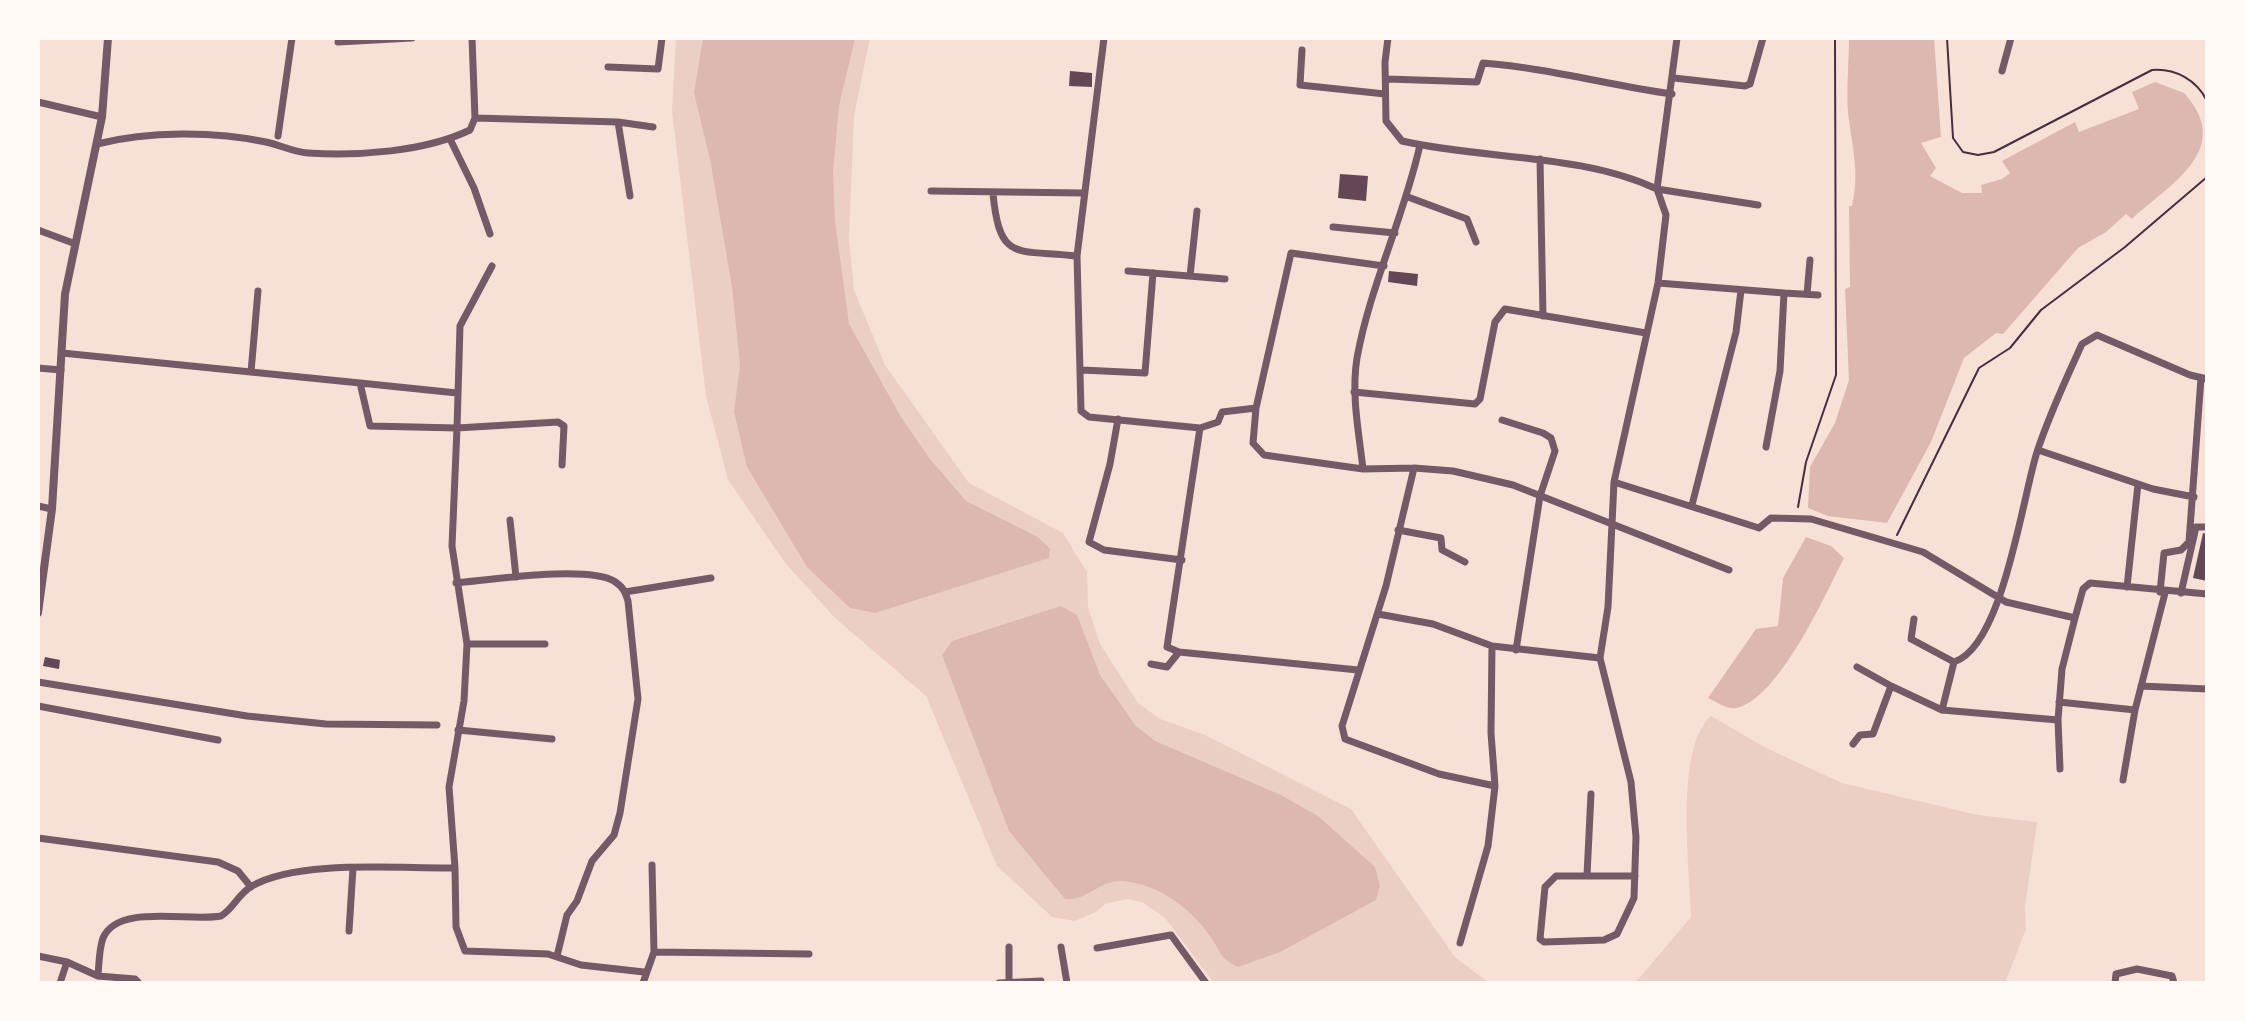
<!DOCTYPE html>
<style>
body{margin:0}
#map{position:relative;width:2245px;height:1021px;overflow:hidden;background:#f7e1d7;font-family:"Roboto Condensed",sans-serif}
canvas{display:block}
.frame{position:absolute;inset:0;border:40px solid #fffaf5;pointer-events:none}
</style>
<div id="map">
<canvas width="2245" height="1021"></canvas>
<div class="frame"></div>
</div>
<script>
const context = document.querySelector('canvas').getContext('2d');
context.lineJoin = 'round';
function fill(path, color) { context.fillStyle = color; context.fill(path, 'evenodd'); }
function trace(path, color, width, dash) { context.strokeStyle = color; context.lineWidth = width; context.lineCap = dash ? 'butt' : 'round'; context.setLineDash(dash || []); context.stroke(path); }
const green = new Path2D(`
 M676,38H870L854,116L849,239L854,290L885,365L969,483L1063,533L1087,572L1088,607L1100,644L1138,703L1160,719L1205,735L1351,809L1455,957L1489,983H1214L1165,918L1142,902L1127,899L1105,904L1096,912L1075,921L1052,917L997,866L926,696L835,618L786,564L728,480L706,396L672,111Z
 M1711,716L1766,748L1842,783L1978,815L2037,822L2025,907L2026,929L2005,983H1534H1635L1691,917C1690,869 1674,748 1711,716Z`);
const water = new Path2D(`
 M703,38H855L839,106L833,172L835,221L849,324L901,417L930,459L966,501L1038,537L1050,549L1049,558L875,613L850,608L807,567L747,467L734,412L740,365L732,287L710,159L694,93Z
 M1849,38H1934L1941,137L1921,143L1936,168L1930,176L1962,193H1982L1981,185L2002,179L2010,173L2002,161L2075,122L2079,132L2139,109L2132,92L2155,82L2184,93C2236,150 2168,185 2132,219L2126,214L2106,232L2078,248L2003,334L1996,333L1964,358L1931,442L1887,523L1828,516L1808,508L1810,467L1835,423L1849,380L1845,289L1850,287L1849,206H1852C1860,172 1852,146 1848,113C1846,89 1849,62 1849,38Z
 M1806,537L1831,546L1844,558C1825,595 1780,697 1737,708C1727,710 1717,702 1708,698L1756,629L1778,626L1783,578Z
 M1061,606L1077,615L1100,675L1135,725L1155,741L1281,795L1318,816L1375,867L1380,886L1376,900L1280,952L1238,967C1218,957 1222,953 1210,936C1189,907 1160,885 1123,881C1101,879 1085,902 1065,899L1009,831L942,655L952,641Z`);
const building = new Path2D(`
 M1070,71L1092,73V87L1069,86Z
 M1340,174L1368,176L1366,201L1338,198Z
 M1389,271L1418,274L1417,286L1388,282Z
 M2203,533L2207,534V581L2193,578Z
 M45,657L60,660L59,669L43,666Z`);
const path = new Path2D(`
 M1947,38L1953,138L1963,152L1978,155L1994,152L2152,70C2175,68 2197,80 2207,101
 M1798,507L1806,462L1836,375L1835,38
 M1897,535L1979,368L2010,348L2041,310L2125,247L2207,177`);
const minor = new Path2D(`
 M1104,38L1077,256L1081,411L1089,417L1200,428L1167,647L1179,652L1358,670
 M1388,38L1385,62L1386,121L1402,141C1484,160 1580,153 1657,189L1666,215L1658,283L1614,482L1608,607L1600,658L1631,782L1636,837L1634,898L1617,934L1604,940L1544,942L1540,939L1545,887L1556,876H1635
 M1677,38L1657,189L1758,205
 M338,42L412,38
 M1302,50L1300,85L1385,94
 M608,67L658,69L662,38
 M2002,71L2011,38
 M1674,78L1745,86L1750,84L1763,38
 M1387,79L1477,82L1483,63C1547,68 1609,85 1672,94
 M38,102L102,117
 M475,118L618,122
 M278,136L292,38
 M450,139L474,188L490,234
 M97,144C148,131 214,131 266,142C280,145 293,152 308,153C358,156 424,152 470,130L475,118L472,38
 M1420,145C1404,217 1370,286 1357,358C1351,395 1359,433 1363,469L1414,468L1386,586L1342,726L1345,739L1439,774L1495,786L1491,733L1492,646
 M1540,159L1543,316
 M931,191L1083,193
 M993,194C1000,263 1016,249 1077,256
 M630,196L618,122L653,127
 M1408,197L1467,219L1476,242
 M1333,227L1395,233
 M38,230L73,243
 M492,266L460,326L457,428L558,422L564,426L562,465
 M1128,271L1225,279
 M1190,276L1197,211
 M1658,283L1784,293L1780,371L1766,447
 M1784,293L1818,295
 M1807,294L1810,260
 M38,368L61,370
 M1082,370L1145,373L1153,273
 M251,372L258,291
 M360,383L457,393
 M1354,392L1475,404L1480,399L1495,322L1505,309L1646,333
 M1256,408L1291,253L1384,266
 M1118,419L1110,464L1089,542L1104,550L1182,560
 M1502,420L1543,433L1551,438L1555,451L1540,496L1516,650
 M1200,428L1218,422L1222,412L1256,408L1253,443L1264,455L1363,469
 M2038,450L2153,489L2194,497
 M1414,468L1453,471L1513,485L1729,570
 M1614,482L1759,528L1771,518L1811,519L1923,552L2006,602L2075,618L2083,589L2090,583L2207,594
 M1692,505L1736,332L1741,290
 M38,506L52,509
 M510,520L516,577
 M1398,530L1441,538L1442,550L1465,562
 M456,583C490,580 586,565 614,581C623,587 625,591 628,601L638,699L620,813L614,835L592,861L577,901L567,915L557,956
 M2127,587L2138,484
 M625,592L711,578
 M2160,592L2164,553L2181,550L2189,542L2201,378
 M2181,593L2196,527H2207
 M1378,614L1433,624L1492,646L1600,658
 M1914,619L1911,639L1954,662
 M467,644H545
 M1151,664L1167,667L1179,652
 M1857,667L1891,686
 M38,682L247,716L326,724L437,725
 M2141,686L2207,689
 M2059,702L2135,710
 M38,706L218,740
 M1942,710L2058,720L2062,669L2075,618
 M2058,720L2060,769
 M458,730L552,739
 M1853,744L1860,735L1873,734L1891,686L1942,710L1954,662C2003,646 2022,499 2037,452C2049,415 2066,379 2082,344L2097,335L2190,375L2207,379
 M2123,780L2135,710L2165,593
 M38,838L218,862L238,871L251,887
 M455,868L456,927L465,951L548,954L581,965L644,972
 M1587,875L1591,794
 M349,931L353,868
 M1460,943L1488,846L1495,786
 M1009,947V982
 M1061,947L1067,983
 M1097,948L1171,935L1206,983
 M654,952L809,954
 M38,956L67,962L98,976C99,964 99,949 103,938C118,903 189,922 221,916C234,908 238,894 252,886C299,859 400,869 455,868L449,787L464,701L467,644L452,546L457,428L370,426L360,383L62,353
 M98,976L135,979L139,983
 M60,983L67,962
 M643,983L654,952L652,865
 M999,983L1041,981
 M2115,983L2116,974L2137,969L2172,976L2174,983`);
const tertiary = new Path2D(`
 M38,613L52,509L65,294L102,117L108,38`);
fill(green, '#ebcfc5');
fill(water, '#dcb8b0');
fill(building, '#644757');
trace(path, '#4a2c40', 2);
trace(minor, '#755966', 7);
trace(tertiary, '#755966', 8);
</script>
